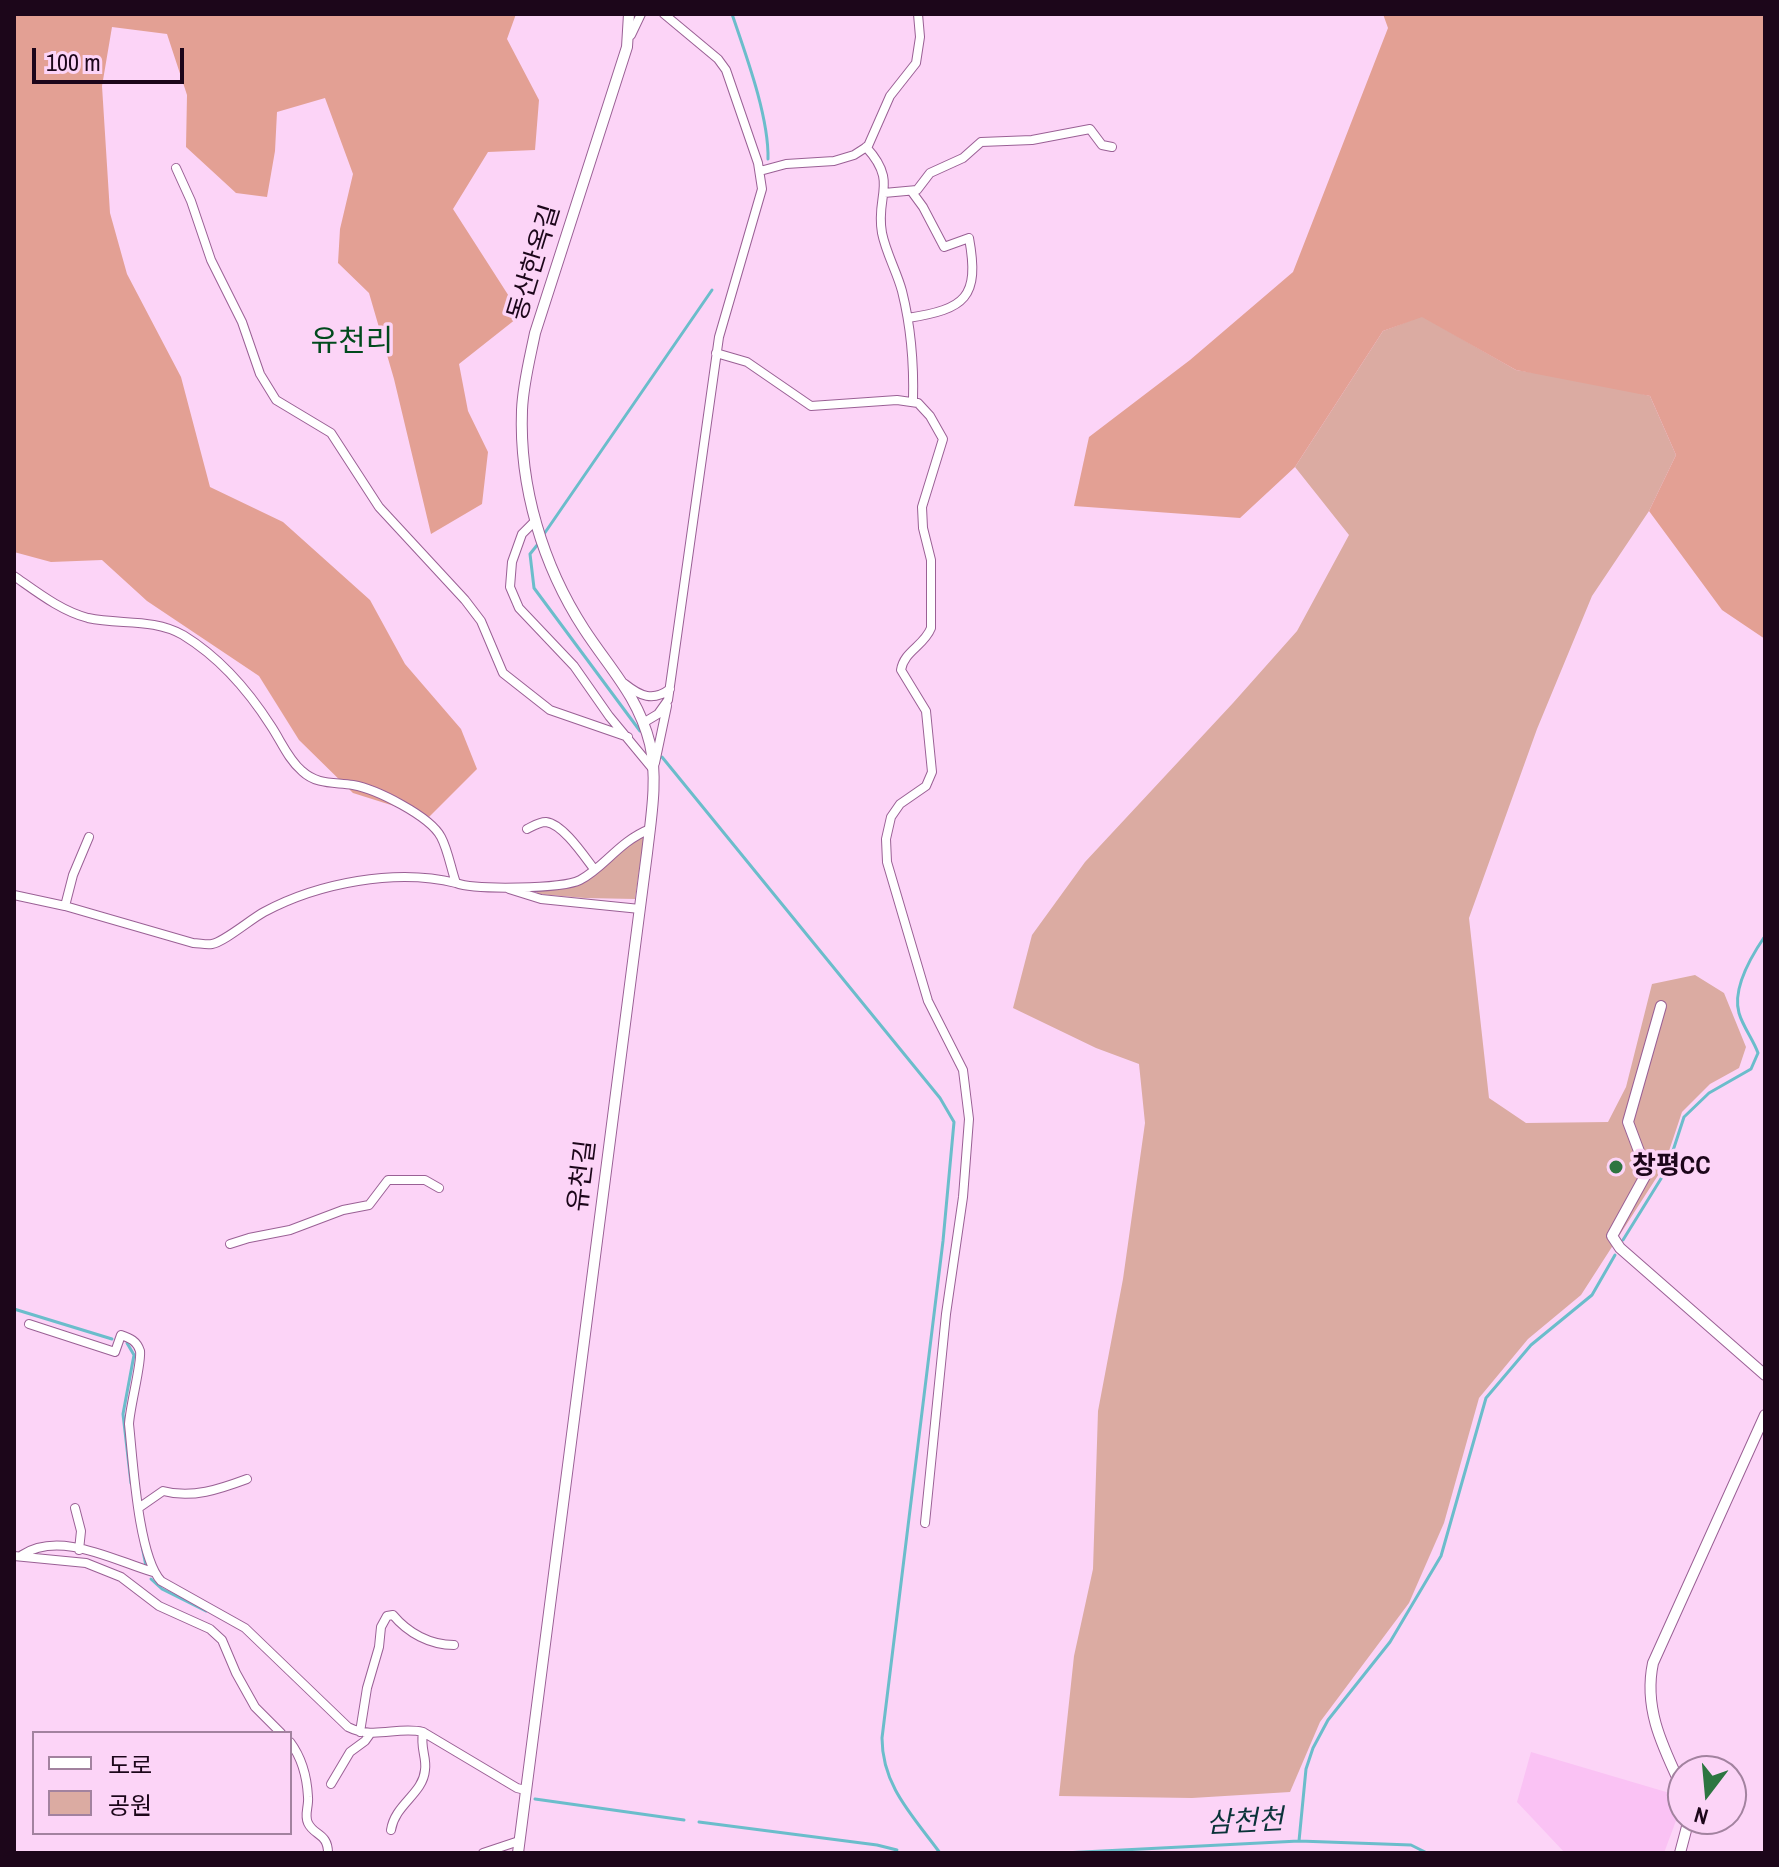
<!DOCTYPE html>
<meta charset="utf-8">
<style>
body{margin:0}
#map{position:relative;width:1779px;height:1867px;overflow:hidden;background:#fcd4f7;font-family:"Archivo Narrow","Noto Sans KR",sans-serif}
canvas{display:block}
.frame{position:absolute;inset:0;border:16px solid #1c061a;pointer-events:none}
.legend{position:absolute;left:32px;top:1731px;width:260px;height:104px;box-sizing:border-box;background:#fcd4f7;border:2px solid #a2829f;margin:0;padding:10px 14px;list-style:none;font-size:24px;color:#1c061a}
.legend li{display:flex;align-items:center;gap:16px;height:40px}
.legend b{width:40px;border:2px solid #a2829f}
.north{position:absolute;left:1667px;top:1755px;width:80px;height:80px;box-sizing:border-box;background:#fcd4f7;border:2px solid #a2829f;border-radius:50%;rotate:196deg;font-size:22px;font-weight:700;line-height:32px;text-align:center;color:#1c061a}
.north::after{content:'';display:block;margin:auto;width:28px;height:36px;background:#2d7541;clip-path:polygon(50% 0,100% 100%,50% 72%,0 100%)}
.scale{position:absolute;left:32px;top:48px;width:152px;height:36px;box-sizing:border-box;border:4px solid #1c061a;border-top:0;padding-left:10px;font-size:24px;line-height:28px;white-space:nowrap;color:#1c061a;-webkit-text-stroke:6px #fcd4f7;paint-order:stroke}
</style>
<div id="map">
<canvas width="1779" height="1867"></canvas>
<div class="frame"></div>
<ul class="legend">
<li><b style="height:10px;background:#fff"></b>도로</li>
<li><b style="height:22px;background:#dbaba2"></b>공원</li>
</ul>
<div class="north">N</div>
<div class="scale">100 m</div>
</div>
<script>
const context = document.querySelector('canvas').getContext('2d');
context.lineJoin = 'round';
function fill(path, color) { context.fillStyle = color; context.fill(path, 'evenodd'); }
function trace(path, color, width, dash) { context.strokeStyle = color; context.lineWidth = width; context.lineCap = dash ? 'butt' : 'round'; context.setLineDash(dash || []); context.stroke(path); }
function drawText(font, color, halo, rows, align = 'center') {
  context.font = font + ' "Archivo Narrow","Noto Sans KR",sans-serif'; context.lineWidth = 7; context.setLineDash([]); context.textBaseline = 'middle'; context.strokeStyle = halo; context.fillStyle = color; for (const [text, x, y, turn = 0] of rows) {
    context.save(); context.translate(x, y); context.rotate((+turn || 0) * Math.PI / 180); context.textAlign = isNaN(turn) ? turn : align; if (halo) context.strokeText(text, 0, 0); context.fillText(text, 0, 0); context.restore();
  }
}
const built = new Path2D(`
 M1531,1752L1673,1794L1677,1818L1664,1853H1565L1517,1802Z`);
const green = new Path2D(`
 M1422,316L1516,370L1601,383L1650,396L1676,455L1649,511L1592,596L1537,729L1469,918L1489,1098L1526,1123L1608,1122L1626,1087L1652,984L1695,975L1724,993L1746,1047L1739,1068L1710,1084L1682,1112L1664,1166L1581,1295L1528,1339L1479,1398L1444,1523L1409,1603L1320,1722L1290,1792L1192,1798L1059,1796L1074,1656L1093,1569L1098,1411L1123,1279L1145,1123L1139,1064L1096,1048L1013,1008L1032,935L1085,862L1233,703L1297,631L1349,535L1295,467L1383,331Z
 M644,836L635,899L585,898L538,894L536,891L573,887L629,843Z`);
const forest = new Path2D(`
 M14,14H516L507,39L539,100L535,150L488,152L453,209L521,315L459,364L468,411L488,452L482,504L431,534L394,379L369,293L338,263L340,229L353,174L325,98L277,112L275,151L267,197L236,193L186,147L187,95L167,34L112,27L102,86L110,213L127,274L181,377L210,487L283,522L370,600L405,664L461,729L477,769L429,817L353,793L299,740L259,676L147,601L102,560L51,562L14,552Z
 M1383,14H1765V639L1722,610L1649,511L1676,455L1650,396L1516,370L1422,317L1383,331L1295,467L1240,518L1074,506L1089,437L1190,360L1293,272L1388,28Z`);
const stream = new Path2D(`
 M732,14C746,55 769,117 768,159
 M544,534L712,290
 M538,544L530,554L534,588L640,731
 M662,757L940,1098L954,1122L943,1241L882,1738C882,1786 913,1816 940,1853
 M1623,1240L1667,1169L1684,1117L1709,1093L1751,1069L1758,1053C1753,1039 1743,1027 1739,1013C1732,989 1752,955 1765,936
 M14,1309L112,1339
 M127,1343L134,1355L123,1414L131,1483
 M142,1546L146,1566
 M151,1579L162,1589L206,1611
 M535,1799L684,1820
 M699,1822L877,1845L897,1850
 M1299,1841L1306,1769L1313,1748L1328,1720L1390,1642L1441,1556L1486,1398L1531,1345L1592,1295L1615,1255
 M1063,1853L1299,1841L1411,1845L1427,1853`);
const minor = new Path2D(`
 M631,35L641,14
 M866,147C899,183 875,195 882,233C886,253 897,272 902,291C911,327 914,364 913,401
 M176,168L191,201L211,260L242,322L260,374L276,400L331,433L379,507L465,600L481,621L503,673L550,710L628,737
 M760,171L786,164L834,161L854,155L868,146L890,96L916,63L920,37L918,14
 M884,193L917,190L930,173L963,158L981,142L1032,140L1090,129L1102,145L1112,147
 M908,318C965,309 980,298 969,238L944,247L923,207L912,192
 M716,353L747,362L811,406L897,400L918,403L930,416L943,439L922,507L923,528L931,560V628C924,646 904,651 901,670L926,711L932,772L926,786L900,804L891,817L886,839L887,862L928,1001L963,1070L969,1119L963,1197L946,1314L925,1523
 M536,520L522,534L512,562L510,587L519,608L574,666L609,716L652,768
 M14,576C37,592 61,611 88,618C120,625 153,618 183,635C219,657 248,690 271,726C281,741 288,759 302,771C317,785 334,782 353,785C376,789 430,816 441,837C448,850 451,869 456,883C475,890 562,889 580,880C605,867 618,842 650,829
 M625,684C640,696 653,702 670,689
 M643,723L658,714L668,700L719,337L762,189L758,163L726,70L718,59L664,14
 M655,763L667,706
 M527,829C533,826 539,822 546,822C563,824 584,856 594,869
 M509,889L541,899L640,909
 M14,895L65,906L193,943C199,943 206,945 212,944C224,942 251,919 264,912C318,883 396,868 456,883
 M65,906L73,875L89,837
 M230,1244L249,1238L290,1230L343,1210L369,1205L388,1180H425L439,1188
 M29,1324L115,1352L121,1335C130,1338 137,1341 140,1351C142,1362 130,1406 129,1424C133,1460 138,1556 161,1581L245,1628L348,1727C374,1740 397,1726 423,1732L517,1788L525,1790
 M140,1507L163,1491C192,1499 220,1489 247,1479
 M75,1508L81,1531L79,1550
 M22,1555C60,1530 115,1561 153,1572
 M14,1556L86,1563L121,1577L159,1606L210,1629L222,1640L236,1673L255,1707L281,1733
 M360,1732L367,1688L379,1647L381,1627L387,1616L393,1615C408,1633 430,1645 454,1645
 M290,1742C302,1758 307,1777 308,1797C309,1806 304,1815 308,1823C314,1836 328,1833 328,1853
 M331,1784L350,1752L365,1741L370,1734
 M391,1830C395,1804 423,1794 425,1770C427,1757 420,1749 423,1732
 M483,1853L519,1841`);
const tertiary = new Path2D(`
 M1661,1006L1628,1122L1643,1162L1645,1176L1612,1236L1620,1248L1765,1375
 M1683,1790C1664,1749 1643,1710 1653,1663L1765,1415
 M518,1853L647,853C651,818 658,779 650,744C638,696 610,669 584,629C543,566 519,487 522,410C523,384 530,358 535,333L627,47L629,14
 M1680,1853L1689,1819`);
const markers = [
 [1616,1167,8,"#2d7541"]
];
const streetNames = [
 ["동산한옥길",535,263,-73],
 ["유천길",583,1176,-83]
];
const poiNames = [
 ["창평CC",1632,1167]
];
const waterNames = [
 ["삼천천",1245,1823,-3]
];
const quarterNames = [
 ["유천리",352,343]
];
fill(built, '#fac2f4');
fill(green, '#dbaba2');
fill(forest, '#e3a094');
trace(stream, '#6bbdcb', 3);
trace(minor, '#9a6095', 10);
trace(tertiary, '#9a6095', 12);
trace(minor, '#fff', 8);
trace(tertiary, '#fff', 10);
for (const [x, y, r, color] of markers) { const dot = new Path2D(); dot.arc(x, y, r, 0, 2 * Math.PI); context.fillStyle = color; context.fill(dot); trace(dot, '#fcd4f7', 3); }
drawText('26px', '#1c061a', '#fcd4f7', streetNames);
drawText('bold 26px', '#1c061a', '#fcd4f7', poiNames, 'left');
drawText('italic 28px', '#0a3339', '#fcd4f7', waterNames);
drawText('30px', '#004a1d', '#fcd4f7', quarterNames);
</script>
